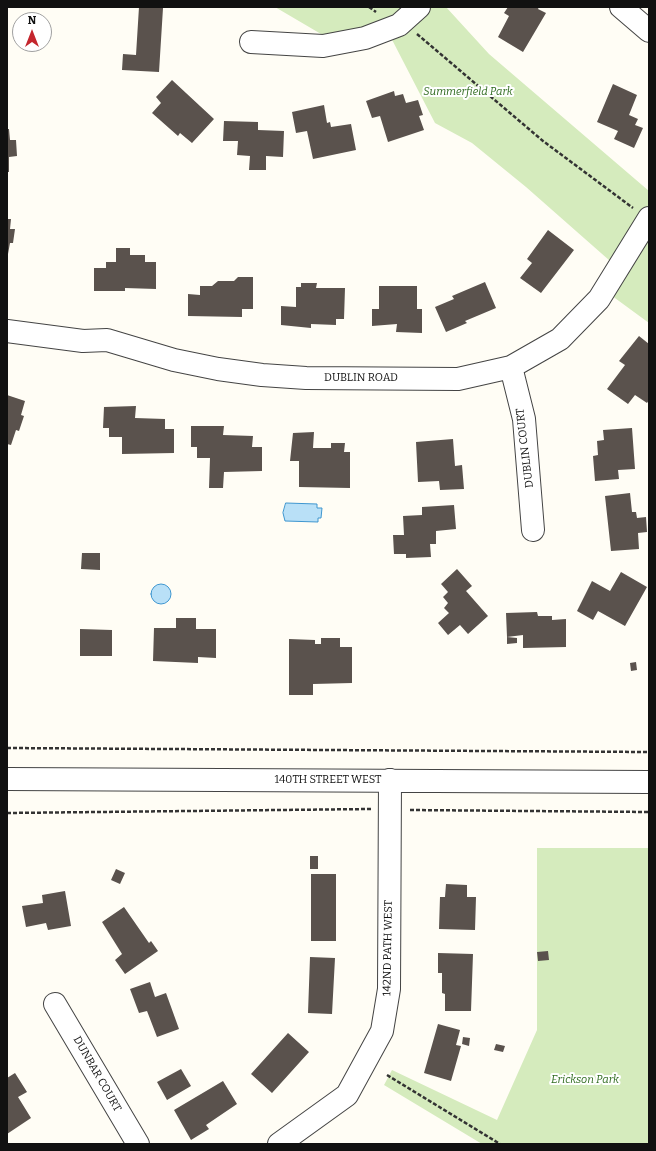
<!DOCTYPE html>
<style>
body{margin:0}
#map{position:relative;width:656px;height:1151px;overflow:hidden;background:#fffdf5;font-family:Bitter,serif}
canvas{display:block}
.frame{position:absolute;inset:0;border:8px solid #111;pointer-events:none}
.north{position:absolute;left:12px;top:12px;width:40px;height:40px;box-sizing:border-box;background:#fff;border:1px solid #a0a0a0;border-radius:50%;rotate:0deg;font-size:11px;font-weight:700;line-height:16px;text-align:center;color:#111}
.north::after{content:'';display:block;margin:auto;width:14px;height:18px;background:#c4262e;clip-path:polygon(50% 0,100% 100%,50% 72%,0 100%)}
</style>
<div id="map">
<canvas width="656" height="1151"></canvas>
<div class="frame"></div>
<div class="north">N</div>
</div>
<script>
const context = document.querySelector('canvas').getContext('2d');
context.lineJoin = 'round';
function fill(path, color) { context.fillStyle = color; context.fill(path, 'evenodd'); }
function trace(path, color, width, dash) { context.strokeStyle = color; context.lineWidth = width; context.lineCap = dash ? 'butt' : 'round'; context.setLineDash(dash || []); context.stroke(path); }
function drawText(font, color, halo, rows, align = 'center') {
  context.font = font + ' Bitter,serif'; context.lineWidth = 4; context.setLineDash([]); context.textBaseline = 'middle'; context.strokeStyle = halo; context.fillStyle = color; for (const [text, x, y, turn = 0] of rows) {
    context.save(); context.translate(x, y); context.rotate((+turn || 0) * Math.PI / 180); context.textAlign = isNaN(turn) ? turn : align; if (halo) context.strokeText(text, 0, 0); context.fillText(text, 0, 0); context.restore();
  }
}
const green = new Path2D(`
 M275,7H446L489,54L649,191V323L604,290L618,268L526,187L472,143L435,123L387,30L338,44Z
 M537,848H649V1144H482L384,1085L392,1070L497,1120L537,1030Z`);
const water = new Path2D(`
 M286,503L317,504V508H322L321,518H318V522L285,521L283,513Z
 M151 594a10 10 0 1 1 20 0a10 10 0 1 1-20 0Z`);
const building = new Path2D(`
 M139,7L163,8L159,72L122,70L123,54L136,55Z
 M508,7H539L538,9L546,13L523,52L498,37L509,16L504,13Z
 M172,80L214,119L192,143L180,133L178,136L152,113L161,103L156,97Z
 M613,84L637,95L629,115L638,119L635,125L643,128L634,148L614,139L618,131L597,122Z
 M394,91L395,96L403,94L406,103L418,100L423,115L419,116L424,130L388,142L380,116L372,118L366,101Z
 M324,105L327,123L330,122L331,127L351,124L356,150L313,159L307,131L296,133L292,112Z
 M224,121L258,122V130L284,131L283,157L266,156V170H249L250,156L237,155L238,141H223Z
 M7,129H9L10,140H16L17,156L9,157V172H7Z
 M7,219H11L10,229H15L13,243H10L8,254Z
 M548,230L574,250L541,293L520,278L532,263L527,259Z
 M116,248H130V255H145V262H156V289L125,288V291H94V268H106V262H116Z
 M238,277H253V309H242V317L188,316V294L200,295V286H212L218,281H234Z
 M485,282L496,308L465,321L467,323L446,332L435,307L454,299L452,296Z
 M301,283H317L316,288H345L344,319H336V325L311,324V328L281,325V306L296,307V287H301Z
 M379,286H417V309H422V333L396,332L397,324L372,326V309H379Z
 M639,336L649,344V400L647,403L635,395L628,404L607,389L625,365L619,361Z
 M7,395L25,401L21,415L24,416L19,431L16,430L11,445L7,444Z
 M136,406L135,418L165,419V429H174V453L122,454V437H109V428H103L104,407Z
 M191,426H224L223,435L253,436L252,447H262V471L224,472L223,488H209L210,458H197V447H191Z
 M632,428L635,469L618,470L619,479L595,481L593,456L598,455L597,441L604,440L603,430Z
 M314,432L313,448H331V443H345L344,452H350V488L299,487V461H290L293,433Z
 M453,439L455,466L462,465L464,489L440,490L439,481L418,482L416,442Z
 M630,493L632,512H636L637,518L646,517L647,532L638,533L639,549L611,551L605,496Z
 M454,505L456,529L436,531V544H430L431,557L406,558V554H394L393,535H404L403,516L422,515V507Z
 M82,553H100V570L81,569Z
 M457,569L472,586L466,591L488,616L468,634L460,625L448,635L438,623L449,613L444,608L448,603L443,597L448,592L441,584Z
 M621,572L647,587L625,626L598,611L593,620L577,611L592,581L610,591Z
 M537,612L538,616H552V620L566,619V647L523,648V635L507,637L506,613Z
 M176,618H196V629H216V658L198,657V663L153,661L154,628H176Z
 M80,629L112,630V656H80Z
 M507,637L517,638V643L507,644Z
 M321,638H340V647H352V683L313,684V695H289V639L315,640V644H321Z
 M636,662L637,670L631,671L630,663Z
 M310,856H318V869H310Z
 M116,869L125,873L120,884L111,880Z
 M311,874H336V941H311Z
 M446,884L467,885V897H476L475,930L439,929L440,897H445Z
 M65,891L71,926L48,930L46,923L26,927L22,906L43,903L42,895Z
 M124,907L149,943L151,941L158,951L125,974L115,960L122,954L102,922Z
 M548,951L549,960L538,961L537,952Z
 M438,953L473,954L471,1011H445V994L442,993V973H438Z
 M310,957L335,958L332,1014L308,1013Z
 M150,982L155,997L166,993L179,1029L157,1037L147,1011L139,1013L130,989Z
 M438,1024L460,1030L456,1045L461,1046L451,1081L424,1073Z
 M288,1033L309,1052L272,1093L251,1074Z
 M463,1037L470,1038L469,1046L462,1044Z
 M496,1044L505,1046L503,1052L494,1050Z
 M181,1069L191,1086L167,1100L157,1082Z
 M15,1073L27,1092L18,1097L31,1118L7,1134V1078Z
 M223,1081L237,1104L206,1125L209,1129L191,1140L174,1110Z`);
const path = new Path2D(`
 M369,7L376,12
 M417,34L543,141L633,208
 M7,748L649,752
 M410,810L649,812
 M7,813L371,809
 M387,1075L500,1144`);
const minor = new Path2D(`
 M621,7L649,31
 M251,42L323,46L365,38L399,25L419,7
 M7,331L83,341L107,340L174,360L218,369L262,375L306,378L458,379L511,367L560,339L599,299L649,218
 M511,367L524,419L533,530
 M7,779L649,782
 M55,1004L138,1144
 M279,1144L347,1095L382,1031L389,989L390,780`);
const parkNames = [
 ["Summerfield Park",468,92],
 ["Erickson Park",585,1080]
];
const streetNames = [
 ["DUBLIN ROAD",361,378],
 ["DUBLIN COURT",525,448,-97],
 ["140TH STREET WEST",328,780],
 ["142ND PATH WEST",388,948,-89],
 ["DUNBAR COURT",97,1074,60]
];
fill(green, '#d5ebbd');
fill(water, '#b9e0f7');
trace(water, '#3f96cf', 1);
fill(building, '#5a524d');
trace(minor, '#444', 24);
trace(path, '#333', 2.5, [4, 2]);
trace(minor, '#fff', 22);
drawText('italic 11px', '#2f6b1f', '#fff', parkNames);
drawText('11px', '#111', '#fff', streetNames);
</script>
